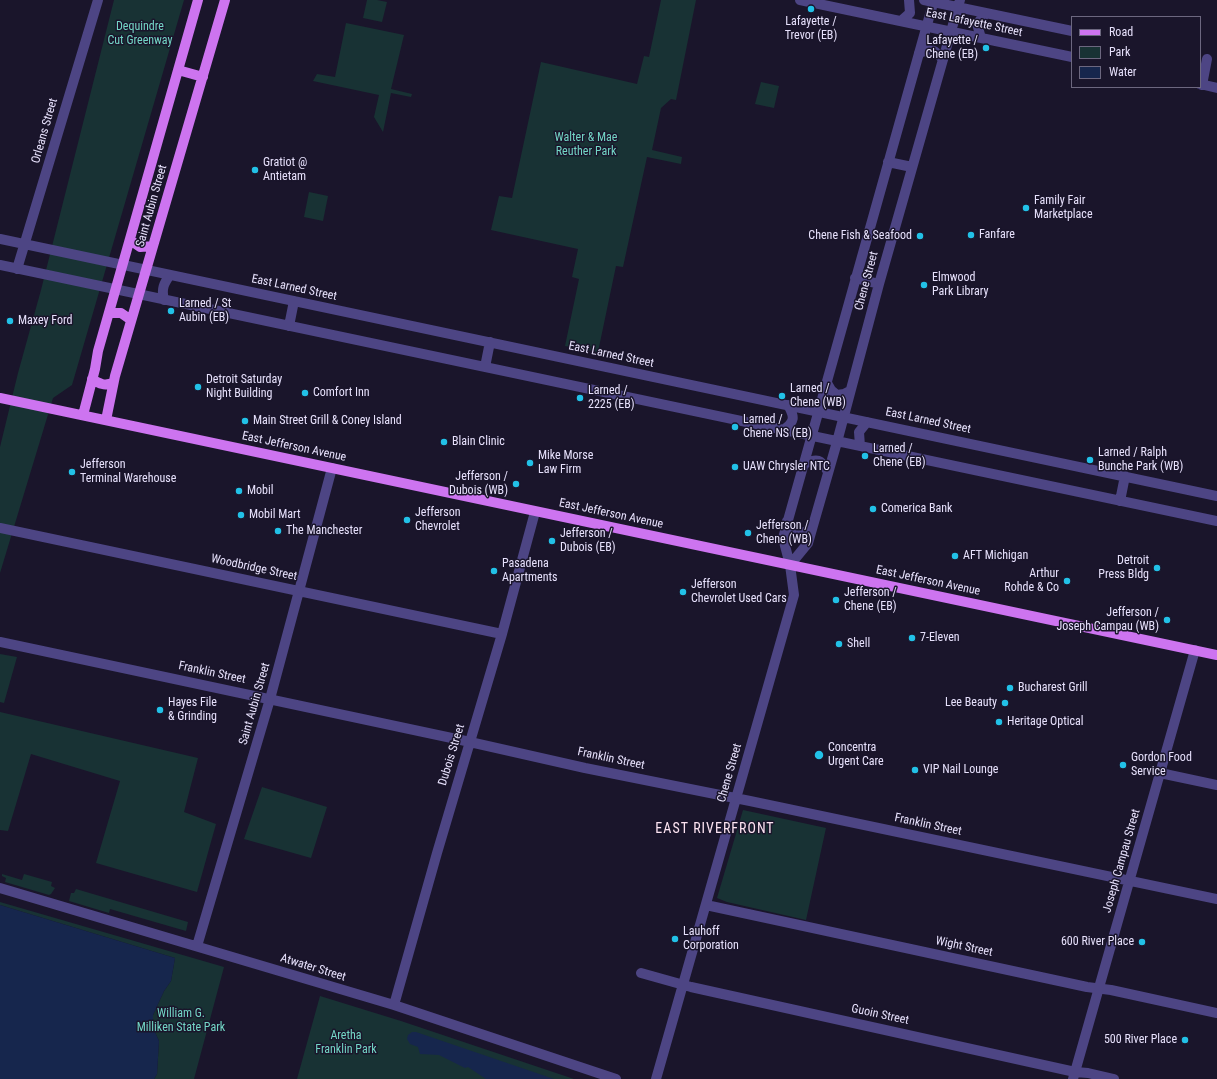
<!DOCTYPE html>
<style>
body{margin:0}
#map{position:relative;width:1217px;height:1079px;overflow:hidden;background:#1a152b;font-family:"Roboto Condensed",sans-serif}
canvas{display:block}
.legend{position:absolute;left:1071px;top:16px;width:130px;height:72px;box-sizing:border-box;background:#1a152b;border:1px solid #6c677f;margin:0;padding:5px 7px;list-style:none;font-size:12px;color:#e7e1fc}
.legend li{display:flex;align-items:center;gap:8px;height:20px}
.legend b{width:20px;border:1px solid #6c677f}
</style>
<div id="map">
<canvas width="1217" height="1079"></canvas>
<ul class="legend">
<li><b style="height:5px;background:#cd74f0"></b>Road</li>
<li><b style="height:11px;background:#183234"></b>Park</li>
<li><b style="height:11px;background:#16264d"></b>Water</li>
</ul>
</div>
<script>
const context = document.querySelector('canvas').getContext('2d');
context.lineJoin = 'round';
function fill(path, color) { context.fillStyle = color; context.fill(path, 'evenodd'); }
function trace(path, color, width, dash) { context.strokeStyle = color; context.lineWidth = width; context.lineCap = dash ? 'butt' : 'round'; context.setLineDash(dash || []); context.stroke(path); }
function drawText(font, color, halo, rows, align = 'center') {
  context.font = font + ' "Roboto Condensed",sans-serif'; context.lineWidth = 3; context.setLineDash([]); context.textBaseline = 'middle'; context.strokeStyle = halo; context.fillStyle = color; for (const [text, x, y, turn = 0] of rows) {
    context.save(); context.translate(x, y); context.rotate((+turn || 0) * Math.PI / 180); context.textAlign = isNaN(turn) ? turn : align; if (halo) context.strokeText(text, 0, 0); context.fillText(text, 0, 0); context.restore();
  }
}
const green = new Path2D(`
 M114,0H184L72,385L53,398L0,573V447L18,373L41,290Z
 M367,0H377L387,2L382,22L363,18Z
 M661,0H696L676,100L671,99L661,108L652,150L682,157L681,164L647,157L623,267L616,266L598,352L565,346L579,279L572,277L578,249L491,230L499,196L512,198L541,62L637,84L644,56L649,57Z
 M346,23L404,35L391,89L412,94L411,97L391,93L383,132L374,117L379,95L313,81L317,74L335,77Z
 M761,82L779,86L774,108L755,104Z
 M309,192L328,196L323,221L304,217Z
 M0,654L17,657L4,703L0,702Z
 M0,712L198,758L184,812L216,824L197,892L96,863L120,781L31,754L8,831L0,830Z
 M262,787L327,807L311,858L244,839Z
 M743,810L826,828L806,920L727,902L717,898Z
 M2,874L22,880L24,874L52,882L51,886L55,888L51,894L49,895L5,882L6,878L2,876Z
 M76,889L188,922L186,931L110,909L109,913L69,901L71,893H74Z
 M0,902L224,967L194,1079H154L157,1074L159,1041L153,1028V1015L164,991L171,981L175,958L0,905Z
 M320,996L401,1021L574,1079H297Z`);
const water = new Path2D(`
 M0,905L175,958L171,981L164,991L153,1015V1028L159,1041L157,1074L154,1079H0Z
 M412,1032H416L554,1079H486L468,1067L465,1068L439,1055L420,1054L418,1047L410,1044L407,1039L408,1035Z`);
const minor = new Path2D(`
 M800,0L1072,57
 M924,0L1072,31
 M901,21L910,13L909,0
 M981,38L977,24L986,13
 M919,53C931,48 935,49 943,60
 M1200,84L1217,88
 M1202,85L1207,59
 M888,162L912,167
 M0,239L1217,496
 M0,265L1217,521
 M17,269L98,0
 M855,278L879,284
 M164,300C161,289 164,283 170,275
 M289,326L294,301
 M485,367L490,342
 M827,383L831,390L837,395L844,394L850,391
 M783,430C795,422 795,417 788,405
 M860,446L859,432L867,422
 M804,464C817,458 821,459 828,472
 M1120,501L1125,476
 M787,521C794,533 799,536 812,529
 M0,528L502,634
 M790,565L808,543L837,442L879,284L960,0
 M0,642L461,740L585,768L750,801L1217,899
 M1160,773L1217,785
 M0,888L394,1005L616,1079
 M706,905L1087,987L1111,990L1217,1013
 M197,946L270,699L332,468
 M641,973L691,987L1075,1072L1088,1073L1114,1079
 M394,1005L437,853L502,634L535,512
 M656,1079L794,595L790,565L783,538L934,0
 M1073,1079L1195,650`);
const major = new Path2D(`
 M178,70L203,77
 M130,240L140,247L153,246
 M109,313H121L131,320
 M92,379C100,384 104,386 113,383
 M0,398L1217,655
 M83,415L95,369L98,351L198,0
 M106,420L115,376L225,0`);
const markers = [
 [811,9,4,"#22c1e7"],
 [986,48,4,"#22c1e7"],
 [255,170,4,"#22c1e7"],
 [1026,208,4,"#22c1e7"],
 [971,235,4,"#22c1e7"],
 [920,236,4,"#22c1e7"],
 [924,285,4,"#22c1e7"],
 [171,311,4,"#22c1e7"],
 [10,321,4,"#22c1e7"],
 [198,387,4,"#22c1e7"],
 [305,393,4,"#22c1e7"],
 [782,396,4,"#22c1e7"],
 [580,398,4,"#22c1e7"],
 [245,421,4,"#22c1e7"],
 [735,427,4,"#22c1e7"],
 [444,442,4,"#22c1e7"],
 [865,456,4,"#22c1e7"],
 [1090,460,4,"#22c1e7"],
 [530,463,4,"#22c1e7"],
 [735,467,4,"#22c1e7"],
 [72,472,4,"#22c1e7"],
 [516,484,4,"#22c1e7"],
 [239,491,4,"#22c1e7"],
 [873,509,4,"#22c1e7"],
 [241,515,4,"#22c1e7"],
 [407,520,4,"#22c1e7"],
 [278,531,4,"#22c1e7"],
 [748,533,4,"#22c1e7"],
 [552,541,4,"#22c1e7"],
 [955,556,4,"#22c1e7"],
 [1157,568,4,"#22c1e7"],
 [494,571,4,"#22c1e7"],
 [1067,581,4,"#22c1e7"],
 [683,592,4,"#22c1e7"],
 [836,600,4,"#22c1e7"],
 [1167,620,4,"#22c1e7"],
 [912,638,4,"#22c1e7"],
 [839,644,4,"#22c1e7"],
 [1010,688,4,"#22c1e7"],
 [1005,703,4,"#22c1e7"],
 [160,710,4,"#22c1e7"],
 [999,722,4,"#22c1e7"],
 [819,755,5,"#22c1e7"],
 [1123,765,4,"#22c1e7"],
 [915,770,4,"#22c1e7"],
 [675,939,4,"#22c1e7"],
 [1142,942,4,"#22c1e7"],
 [1185,1040,4,"#22c1e7"]
];
const poiNames = [
 ["Lafayette /",811,22,"center"],
 ["Trevor (EB)",811,36,"center"],
 ["Lafayette /",978,41,"right"],
 ["Chene (EB)",978,55,"right"],
 ["Gratiot @",263,163],
 ["Antietam",263,177],
 ["Family Fair",1034,201],
 ["Marketplace",1034,215],
 ["Fanfare",979,235],
 ["Chene Fish & Seafood",912,236,"right"],
 ["Elmwood",932,278],
 ["Park Library",932,292],
 ["Larned / St",179,304],
 ["Aubin (EB)",179,318],
 ["Maxey Ford",18,321],
 ["Detroit Saturday",206,380],
 ["Night Building",206,394],
 ["Larned /",790,389],
 ["Chene (WB)",790,403],
 ["Larned /",588,391],
 ["2225 (EB)",588,405],
 ["Comfort Inn",313,393],
 ["Larned /",743,420],
 ["Chene NS (EB)",743,434],
 ["Main Street Grill & Coney Island",253,421],
 ["Blain Clinic",452,442],
 ["Larned /",873,449],
 ["Chene (EB)",873,463],
 ["Larned / Ralph",1098,453],
 ["Bunche Park (WB)",1098,467],
 ["Mike Morse",538,456],
 ["Law Firm",538,470],
 ["Jefferson",80,465],
 ["Terminal Warehouse",80,479],
 ["UAW Chrysler NTC",743,467],
 ["Jefferson /",508,477,"right"],
 ["Dubois (WB)",508,491,"right"],
 ["Mobil",247,491],
 ["Comerica Bank",881,509],
 ["Jefferson",415,513],
 ["Chevrolet",415,527],
 ["Mobil Mart",249,515],
 ["Jefferson /",756,526],
 ["Chene (WB)",756,540],
 ["The Manchester",286,531],
 ["Jefferson /",560,534],
 ["Dubois (EB)",560,548],
 ["AFT Michigan",963,556],
 ["Detroit",1149,561,"right"],
 ["Press Bldg",1149,575,"right"],
 ["Pasadena",502,564],
 ["Apartments",502,578],
 ["Arthur",1059,574,"right"],
 ["Rohde & Co",1059,588,"right"],
 ["Jefferson",691,585],
 ["Chevrolet Used Cars",691,599],
 ["Jefferson /",844,593],
 ["Chene (EB)",844,607],
 ["Jefferson /",1159,613,"right"],
 ["Joseph Campau (WB)",1159,627,"right"],
 ["7-Eleven",920,638],
 ["Shell",847,644],
 ["Bucharest Grill",1018,688],
 ["Hayes File",168,703],
 ["& Grinding",168,717],
 ["Lee Beauty",997,703,"right"],
 ["Heritage Optical",1007,722],
 ["Concentra",828,748],
 ["Urgent Care",828,762],
 ["Gordon Food",1131,758],
 ["Service",1131,772],
 ["VIP Nail Lounge",923,770],
 ["Lauhoff",683,932],
 ["Corporation",683,946],
 ["600 River Place",1134,942,"right"],
 ["500 River Place",1177,1040,"right"]
];
const streetNames = [
 ["East Lafayette Street",974,23,12],
 ["Orleans Street",45,131,-74],
 ["Saint Aubin Street",152,206,-74],
 ["Chene Street",867,281,-75],
 ["East Larned Street",294,288,12],
 ["East Larned Street",611,355,12],
 ["East Larned Street",928,421,12],
 ["East Jefferson Avenue",294,447,12],
 ["East Jefferson Avenue",611,514,12],
 ["Woodbridge Street",254,568,12],
 ["East Jefferson Avenue",928,581,12],
 ["Franklin Street",212,673,12],
 ["Saint Aubin Street",255,704,-74],
 ["Dubois Street",452,755,-73],
 ["Franklin Street",611,759,12],
 ["Chene Street",730,773,-74],
 ["Franklin Street",928,825,12],
 ["Joseph Campau Street",1122,861,-74],
 ["Wight Street",964,947,12],
 ["Atwater Street",313,968,17],
 ["Guoin Street",880,1015,12]
];
const parkNames = [
 ["Dequindre",140,27],
 ["Cut Greenway",140,41],
 ["Walter & Mae",586,138],
 ["Reuther Park",586,152],
 ["William G.",181,1014],
 ["Milliken State Park",181,1028],
 ["Aretha",346,1036],
 ["Franklin Park",346,1050]
];
const quarterNames = [
 ["EAST RIVERFRONT",715,829]
];
fill(green, '#183234');
fill(water, '#16264d');
trace(minor, '#4d4584', 10);
trace(major, '#cd74f0', 10);
for (const [x, y, r, color] of markers) { const dot = new Path2D(); dot.arc(x, y, r, 0, 2 * Math.PI); context.fillStyle = color; context.fill(dot); trace(dot, '#1a152b', 1.5); }
drawText('12px', '#e7e1fc', '#1a152b', poiNames, 'left');
drawText('12px', '#e7e1fc', '#1a152b', streetNames);
drawText('12px', '#73d6c6', '#1a152b', parkNames);
context.letterSpacing = '1px';
drawText('14px', '#fce3f1', '#1a152b', quarterNames);
context.letterSpacing = '0px';
</script>
